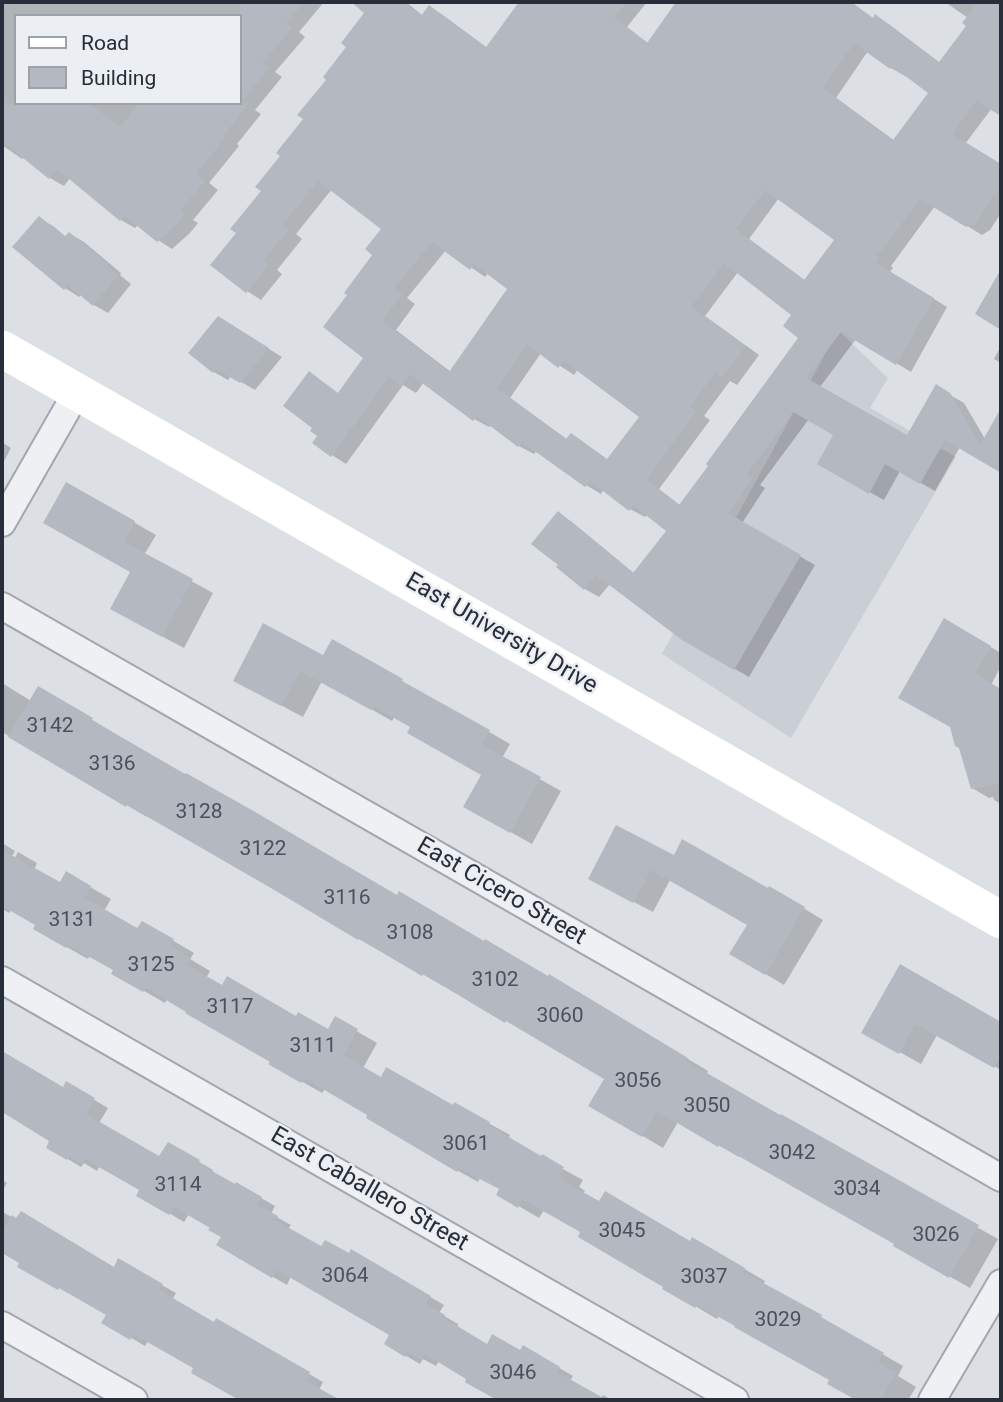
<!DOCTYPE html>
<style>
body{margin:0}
#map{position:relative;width:1003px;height:1402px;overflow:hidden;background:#dce0e5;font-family:Roboto,sans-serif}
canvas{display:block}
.frame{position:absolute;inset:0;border:4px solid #272e3a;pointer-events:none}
.legend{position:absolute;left:14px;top:14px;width:228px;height:91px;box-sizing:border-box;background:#ebeef3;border:2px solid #9da1a9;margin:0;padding:9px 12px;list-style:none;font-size:21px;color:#272e3a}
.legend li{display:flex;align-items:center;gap:14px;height:35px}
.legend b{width:35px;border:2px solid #9da1a9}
</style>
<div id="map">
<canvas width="1003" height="1402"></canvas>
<div class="frame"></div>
<ul class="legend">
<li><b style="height:9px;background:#fff"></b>Road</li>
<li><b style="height:19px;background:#b4b9c1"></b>Building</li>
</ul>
</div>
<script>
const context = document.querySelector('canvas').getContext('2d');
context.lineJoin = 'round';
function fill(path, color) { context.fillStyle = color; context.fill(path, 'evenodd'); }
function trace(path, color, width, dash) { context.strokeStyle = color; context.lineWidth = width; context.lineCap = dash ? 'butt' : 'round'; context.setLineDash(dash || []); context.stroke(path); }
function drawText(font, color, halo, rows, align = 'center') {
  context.font = font + ' Roboto,sans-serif'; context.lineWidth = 5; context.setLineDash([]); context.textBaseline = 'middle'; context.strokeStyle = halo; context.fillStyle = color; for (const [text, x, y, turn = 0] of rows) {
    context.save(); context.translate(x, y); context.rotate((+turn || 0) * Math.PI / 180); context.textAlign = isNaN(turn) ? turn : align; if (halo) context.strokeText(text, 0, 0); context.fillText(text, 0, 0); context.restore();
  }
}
const built = new Path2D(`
 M838,330L888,378L870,408L956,457L791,738L662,654Z`);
const shadow = new Path2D(`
 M2,2H324L299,32L305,37L275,72L282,77L255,110L261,114L237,144L239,146L209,183L218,190L193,220L198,223L190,233L172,249L158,240L138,225L135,228L121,220L70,178L64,186L50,178L24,157L22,159L2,145ZM16,16H240V103H16Z
 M368,2H406L423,16L429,7L444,16L487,48L521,2H647L627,27L649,44L678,2H851L874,19L876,17L890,25L940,63L968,26V18L945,2H1001V114L992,108L965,144L1001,166V213L990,230L982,235L935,206L891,266L893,268L890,272L947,307L911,372L856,339L820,387L907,437L936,387L964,403L985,439L995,422L1001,425V471L960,447L935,491L900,471L884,500L819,464L835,434L809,419L760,485L765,488L742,523L815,565L749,677L683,639L610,584L599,597L585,589L558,513L572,522L635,574L669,530L647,514L645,517L630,509L604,489L601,494L586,485L537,450L534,454L519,446L491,425L489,427L474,419L424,382L416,393L403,385L346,464L332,455L320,435L309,374L339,394L365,357L349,295L374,254L384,229L332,189L296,234L302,239L277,270L282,274L261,300L247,291L238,233L282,156L349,47L367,13L362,9ZM868,51L891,68L905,76L906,75L931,93L895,141L836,98ZM779,198L837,239L806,281L749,239ZM446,250L485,277L489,272L510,288L451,372L396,330L415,304L407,298ZM738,272L794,314L800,337L681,506L659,489L710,420L704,416L730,381L737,385L759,355L705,316ZM541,353L574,375L578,369L641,416L608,460L568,440L510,398Z
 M39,218L53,226L67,238L70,234L84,242L121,273L120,275L131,284L108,313L94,305L81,294L79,297L65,288Z
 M232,326L282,357L255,390L231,376L228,380L214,372L190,352Z
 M1001,346V363L994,359Z
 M2,442L11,448L2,465Z
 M67,484L156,535L144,555L213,593L184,648L133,621L132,572Z
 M945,621L1001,653V666L991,685L1001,691V804L994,800L993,797L989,798L972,788Z
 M332,641L510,744L502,758L561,791L532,844L487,819L483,774L413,727L395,716L392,721L322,681L303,717L256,692L324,657Z
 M2,683L31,701L39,688L112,732V733L397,897L570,988L708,1071L706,1075L998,1239L970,1288L896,1246L897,1244L740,1155L739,1157L678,1122L663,1148L591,1105L607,1078L444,985L443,986L149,815L147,817L2,732Z
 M2,843L15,851L8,863L11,865L18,852L37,863L34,870L61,884L67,874L111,899L104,911L138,931L143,923L194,953L190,959L210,971L206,978L222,987L328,1032L336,1019L377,1043L363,1068L382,1079L453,1108L455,1105L490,1124L510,1135L508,1139L583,1180L579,1187L585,1191L583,1194L691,1243L693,1239L765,1281L763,1285L903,1366L898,1376L916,1387L908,1400H859L830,1383L831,1380L719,1315L717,1319L665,1288L666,1287L583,1232L544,1210L539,1218L498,1194L501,1189L480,1178L478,1182L448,1165L370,1114L325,1089L322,1093L271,1064L272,1062L167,999L165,1003L113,973L115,970L90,955L88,959L35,929L38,925L11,910L9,913L2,909Z
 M674,857L768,891L770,888L823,920L784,985L732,954L749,924L670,880L653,912L609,889Z
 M900,966L1001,1024V1070L937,1035L921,1064L864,1032Z
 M2,1053L64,1089L67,1084L108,1108L99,1123L160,1159L168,1144L213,1170L211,1173L235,1187L237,1184L275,1206L271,1214L291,1225L288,1229L322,1249L349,1256L352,1251L444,1305L439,1313L458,1324L457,1327L488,1346L520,1353L523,1347L573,1376L570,1381L600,1399L603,1395L612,1400H500L469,1382V1379L439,1361L436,1366L423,1359L420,1364L386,1344L392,1335L291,1276L287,1285L218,1245L223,1236L212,1227L189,1214L184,1222L138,1195L142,1189L100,1165L97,1171L84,1163L81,1167L48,1147L52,1140L2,1110Z
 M2,1180L7,1183L2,1192Z
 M2,1212L114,1269L119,1261L176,1293L172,1300L214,1324L216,1321L323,1382L319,1390L336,1400H242L193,1372L195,1367L148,1340L145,1346L104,1322L108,1314L20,1266L22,1263L2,1251Z`);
const building = new Path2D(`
 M240,2H304L286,23L292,28L262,63L269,68L241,103H249L224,135L226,137L196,173L205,181L180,211L185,214L176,225L157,242L125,216L120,221L57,169L49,179L2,141V103H89L120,127L139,103H240Z
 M351,2H404L421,16L429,5L486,47L519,2H626L614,18L647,43L676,2H851L873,18L875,14L939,62L966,26L962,23L978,2H1001V116L976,101L952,134L1001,164V191L993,195L976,223L966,227L920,199L877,256L880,258L876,263L934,298L896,365L841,332L806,378L907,435L936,384L950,393L980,445L1001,408V473L945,440L920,484L885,464L869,494L817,464L833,435L793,412L746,475L752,479L728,513L801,555L734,670L682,640L596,575L584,590L556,567L558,565L531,544L558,511L633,573L666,531L633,505L629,511L590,481L585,487L522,442L518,447L477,416L473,421L410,374L401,386L389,376L331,457L312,443L317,436L310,431L312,428L283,406L309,371L338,393L363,358L323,327L347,295L344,293L372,255L365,249L381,229L318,181L283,224L289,229L263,261L268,265L246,293L210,265L236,233L230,229L261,191L255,187L280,156L276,153L303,119L297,115L326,80L323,77L346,47L341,43L364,13ZM854,43L890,69L892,66L928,93L893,140L823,88ZM765,190L834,240L804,280L736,229ZM432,242L470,270L474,264L507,289L449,372L382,321L402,294L394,288ZM724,263L791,315L783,326L798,338L706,464L708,466L679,505L646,480L696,411L690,406L715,373L721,378L746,346L691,307ZM527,344L558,368L564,361L639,417L607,459L571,433L566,439L497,388Z
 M39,216L64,237L69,232L108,264L107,265L118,275L93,306L68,285L64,290L12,247Z
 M1001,269V330L975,314Z
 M218,316L269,348L240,383L216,369L213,373L188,353Z
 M66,482L135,521L124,542L193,579L162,637L110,609L130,572L43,523Z
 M944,618L991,646L975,674L1001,689V783L971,789L959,748L955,746L950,727L898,698Z
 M263,623L323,655L332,639L403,679L402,681L490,730L482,745L541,777L510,833L463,807L481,775L407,733L410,727L373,706L371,710L300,671L281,706L233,681Z
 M38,686L93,718L92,720L185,774L186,773L250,809L397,895L399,891L484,941L485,939L548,976L549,974L688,1058L686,1061L780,1115L781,1114L979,1225L949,1278L893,1246L894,1244L719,1145L718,1147L657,1111L642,1137L588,1106L604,1079L506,1021L505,1023L423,974L422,976L359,939L358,940L276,891L127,805L126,807L8,737Z
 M616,825L674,855L682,839L768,888L769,886L805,907L765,975L729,954L747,925L651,870L633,903L588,879Z
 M2,850L60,882L66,871L91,886L85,898L137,928L142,921L174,939L170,946L191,958L187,965L222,985L227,976L296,1016L298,1012L328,1029L335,1016L358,1029L343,1055L381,1077L386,1067L453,1105L454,1102L490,1122L488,1125L541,1156L542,1154L564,1167L559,1174L565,1178L563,1181L599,1201L605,1191L690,1241L692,1237L745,1268L743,1272L822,1315L821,1317L884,1353L878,1362L896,1373L881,1400H856L827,1384L829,1380L734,1327L735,1326L697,1305L695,1308L662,1289L663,1287L578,1237L580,1232L522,1199L518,1208L496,1195L499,1189L459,1168L457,1172L366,1118L367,1115L304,1078L301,1083L268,1064L270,1062L185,1013L186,1012L146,988L143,992L111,974L113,970L68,945L66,948L33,929L35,925L2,906Z
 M900,964L1001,1022V1056L994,1068L915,1024L899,1054L861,1033Z
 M2,1051L63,1087L66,1081L95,1098L86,1114L159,1156L168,1142L200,1160L198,1163L235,1184L236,1182L262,1197L257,1205L278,1216L275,1220L321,1246L325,1240L349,1253L351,1249L431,1296L426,1304L445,1315L444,1318L487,1344L492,1334L520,1350L523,1345L560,1367L557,1372L607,1400H497L468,1384L465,1382L466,1379L425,1354L421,1360L408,1352L405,1357L384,1344L389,1335L277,1270L272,1278L216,1245L221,1237L208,1230L210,1228L174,1207L169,1215L136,1196L139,1190L85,1159L82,1164L69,1156L67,1160L46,1148L49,1141L2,1112Z
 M21,1211L114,1267L118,1258L163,1284L159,1290L214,1322L216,1318L310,1372L306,1381L340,1400H239L191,1373L193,1368L133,1334L130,1340L101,1323L106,1315L59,1288L58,1290L17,1267L19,1263L2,1253V1233L12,1215L16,1218Z`);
const minor = new Path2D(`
 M2,523L77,392
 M2,606L1001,1178
 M2,980L735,1400
 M2,1325L134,1400
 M932,1400L1001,1283`);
const secondary = new Path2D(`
 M2,349L1001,920`);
const numberNames = [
 ["3142",50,727],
 ["3136",112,765],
 ["3128",199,813],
 ["3122",263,850],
 ["3116",347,899],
 ["3131",72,921],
 ["3108",410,934],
 ["3125",151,966],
 ["3102",495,981],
 ["3117",230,1008],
 ["3060",560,1017],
 ["3111",313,1047],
 ["3056",638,1082],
 ["3050",707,1107],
 ["3061",466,1145],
 ["3042",792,1154],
 ["3114",178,1186],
 ["3034",857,1190],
 ["3045",622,1232],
 ["3026",936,1236],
 ["3064",345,1277],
 ["3037",704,1278],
 ["3029",778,1321],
 ["3046",513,1374]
];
const streetNames = [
 ["East University Drive",501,634,30],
 ["East Cicero Street",501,892,30],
 ["East Caballero Street",369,1190,30]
];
fill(built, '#cacfd6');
fill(shadow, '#0003');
fill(building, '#b4b9c1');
trace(minor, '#a2a7ae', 30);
trace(minor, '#eef0f4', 26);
trace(secondary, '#fff', 37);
drawText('21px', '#4a515c', null, numberNames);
drawText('24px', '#272e3a', '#ebeef3', streetNames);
</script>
